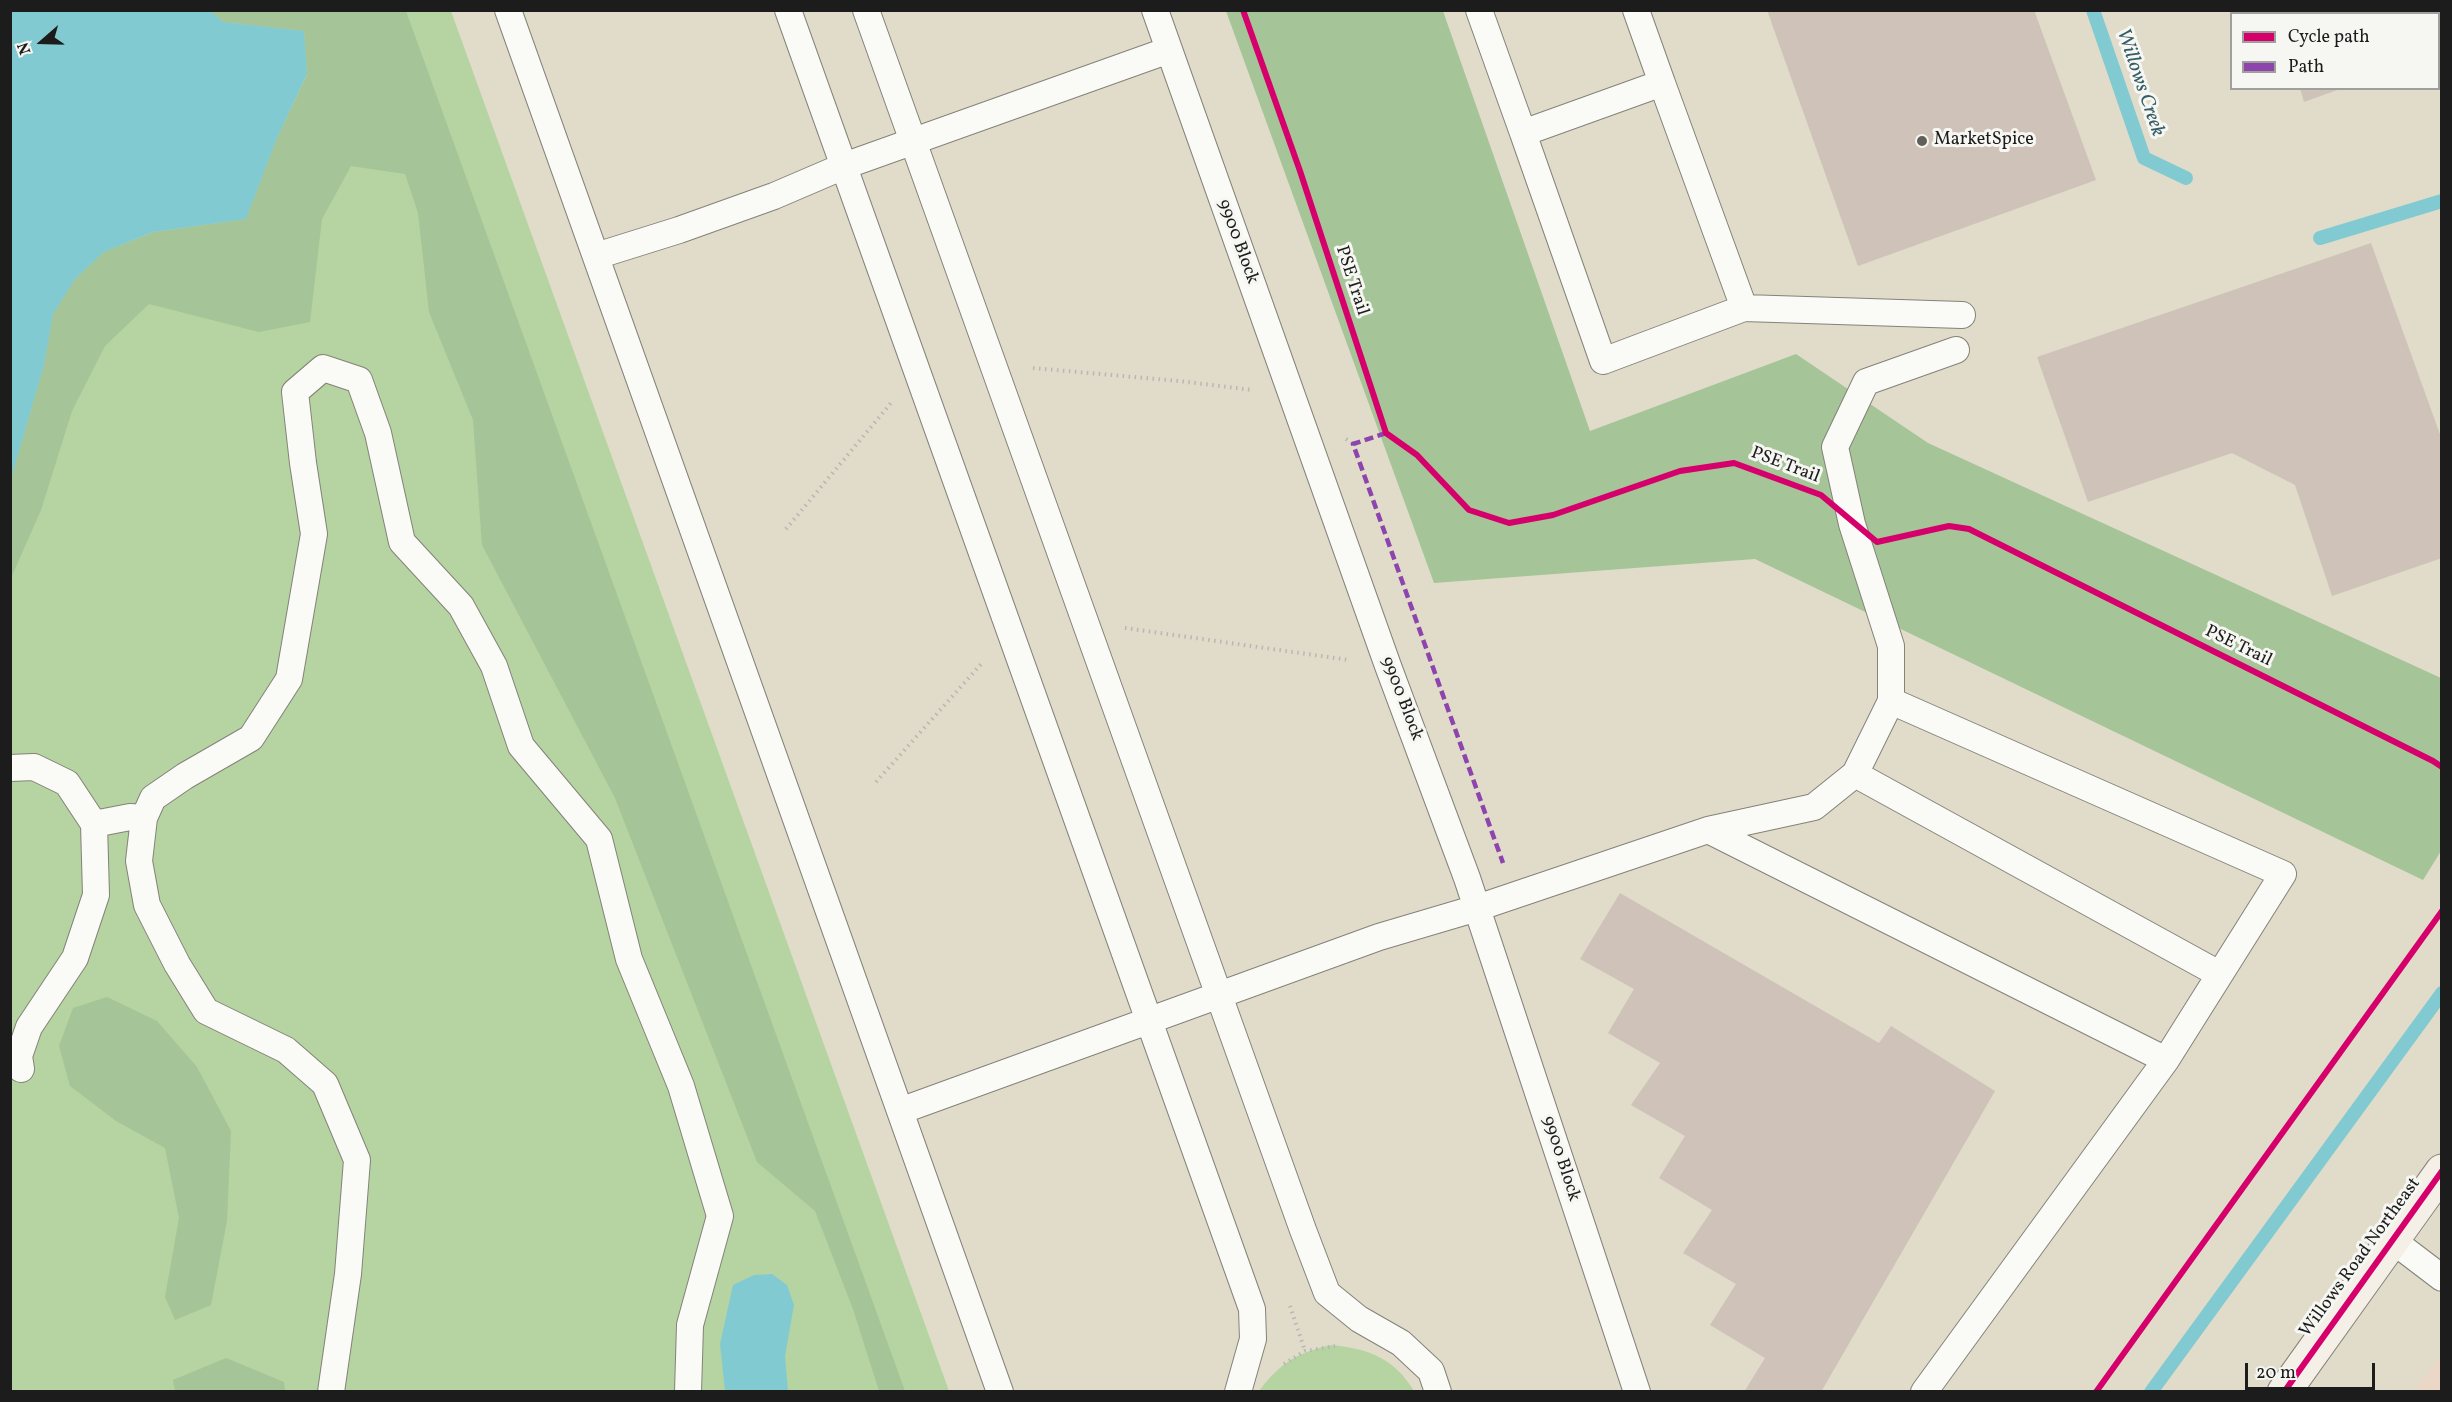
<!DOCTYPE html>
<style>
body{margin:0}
#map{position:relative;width:2452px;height:1402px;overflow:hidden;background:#e0dcc9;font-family:Vollkorn,serif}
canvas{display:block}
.frame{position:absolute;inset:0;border:12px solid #1c1c1c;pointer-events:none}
.legend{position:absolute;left:2230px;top:12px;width:210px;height:78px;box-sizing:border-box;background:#f6f6f2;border:2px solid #9f9f9c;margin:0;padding:8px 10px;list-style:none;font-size:18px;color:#1c1c1c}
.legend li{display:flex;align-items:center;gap:12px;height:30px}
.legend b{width:30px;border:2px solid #9f9f9c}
.north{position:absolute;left:12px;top:12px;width:60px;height:60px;-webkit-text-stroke:4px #f6f6f2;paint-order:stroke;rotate:250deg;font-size:16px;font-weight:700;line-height:24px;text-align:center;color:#1c1c1c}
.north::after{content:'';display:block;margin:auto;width:21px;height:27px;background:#1c1c1c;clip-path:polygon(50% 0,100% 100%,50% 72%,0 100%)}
.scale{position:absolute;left:2245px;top:1363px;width:130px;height:27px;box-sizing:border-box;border:3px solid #1c1c1c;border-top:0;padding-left:8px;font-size:18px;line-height:21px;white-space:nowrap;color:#1c1c1c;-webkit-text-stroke:4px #f6f6f2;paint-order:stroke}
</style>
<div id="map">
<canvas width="2452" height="1402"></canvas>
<div class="frame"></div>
<ul class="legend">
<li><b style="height:8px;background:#d6006c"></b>Cycle path</li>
<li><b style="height:8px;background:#8e44ad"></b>Path</li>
</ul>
<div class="north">N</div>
<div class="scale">20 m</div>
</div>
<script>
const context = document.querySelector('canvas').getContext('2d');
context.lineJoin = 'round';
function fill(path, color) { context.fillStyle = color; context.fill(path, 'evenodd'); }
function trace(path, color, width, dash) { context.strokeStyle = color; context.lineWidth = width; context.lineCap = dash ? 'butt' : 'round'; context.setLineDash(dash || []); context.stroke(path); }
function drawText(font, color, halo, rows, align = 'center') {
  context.font = font + ' Vollkorn,serif'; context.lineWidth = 6; context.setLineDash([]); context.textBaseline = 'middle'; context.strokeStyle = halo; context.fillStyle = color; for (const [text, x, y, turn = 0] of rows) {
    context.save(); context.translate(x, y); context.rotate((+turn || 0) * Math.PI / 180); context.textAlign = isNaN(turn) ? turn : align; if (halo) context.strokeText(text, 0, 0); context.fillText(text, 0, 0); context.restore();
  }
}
const built = new Path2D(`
 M2441,1357V1391H2412Z`);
const green = new Path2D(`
 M11,11H451L949,1391H11Z
 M1332,1345C1369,1349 1394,1358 1414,1391H1259C1280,1363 1298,1352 1332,1345Z`);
const forest = new Path2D(`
 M211,11H406L905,1391H879L853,1309L815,1211L757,1162L615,798L482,545L473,420L429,312L418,213L405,174L351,166L322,219L310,322L259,332L149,304L105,346L72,411L41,510L11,578V479L44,365L53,313L75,279L104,252L154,232L246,219L277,138L307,75L304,31L223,22Z
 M1226,11H1443L1590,431L1796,354L1928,443L2441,678V851L2423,880L1755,559L1434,583Z
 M107,997L157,1021L197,1067L231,1131L227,1221L211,1305L175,1320L165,1297L179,1218L165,1148L116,1121L70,1086L59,1046L73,1008Z
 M226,1358L284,1382L285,1391H175L173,1380Z`);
const water = new Path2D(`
 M11,10L211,11L223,22L304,31L307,74L277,138L246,219L153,232L104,252L75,279L53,314L44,365L11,479Z
 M772,1274L787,1285L794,1305L785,1356L788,1391H725L720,1344L733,1285L754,1275Z`);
const stream = new Path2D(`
 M2093,10L2144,158L2186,178
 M2320,238L2442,201
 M2151,1392L2442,993`);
const building = new Path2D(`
 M1767,10H2034L2096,180L1858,266Z
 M2272,10H2442V53L2438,54V14H2273Z
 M2300,88H2340V89L2304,102Z
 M2371,243L2442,440V558L2332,596L2295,485L2232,453L2088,502L2037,357Z
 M1620,893L1879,1043L1891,1026L1995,1091L1821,1392H1744L1765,1358L1710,1325L1736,1284L1683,1253L1712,1210L1659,1178L1685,1136L1631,1105L1660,1063L1608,1033L1634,989L1580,959Z`);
const path = new Path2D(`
 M1033,368L1179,381L1252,390
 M1346,439L1353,444
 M786,529L891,403
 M1125,628L1349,660
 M876,782L983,662
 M1290,1306L1305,1351
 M1284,1364L1305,1351L1335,1346`);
const lane = new Path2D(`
 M508,10L1000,1392
 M788,10L1252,1309L1253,1339L1238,1392
 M866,10L1303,1230L1327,1293L1359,1319L1401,1343L1431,1371L1438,1392
 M1155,10L1388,666L1467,878L1637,1392
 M1479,10L1523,133
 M1636,10L1662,83
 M596,256L679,230L774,196L844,166L1169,50
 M1744,308L1662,83L1523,133L1603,361L1744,308L1962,315
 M1891,701L2283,874L2166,1060L1924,1392
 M10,768L34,767L67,783L94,824L96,895L75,958L29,1027L19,1056L21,1069
 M1855,774L2219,974
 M94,824L130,817L144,818
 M1708,830L2166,1060
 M900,1111L1379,937L1477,908L1708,830L1814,807L1855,774L1891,701V646L1852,524L1835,447L1866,382L1956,350
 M2392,1240L2442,1278
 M331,1392L348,1274L357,1160L325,1084L286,1050L206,1011L177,964L147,905L139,861L144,818L153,798L185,776L251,738L289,679L314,534L303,463L295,392L323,368L359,380L378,433L402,542L461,606L494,666L521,746L599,839L629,959L681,1086L720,1216L690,1325L688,1392`);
const secondary = new Path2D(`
 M2284,1392L2442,1171`);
const quiet = new Path2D(`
 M1386,433L1353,444L1503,863`);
const cycleway = new Path2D(`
 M1243,10L1300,171L1386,433L1417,455L1469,510L1509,523L1553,515L1680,471L1734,463L1821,495L1877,542L1949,526L1969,529L2433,761L2442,767
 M2096,1392L2442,911
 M2284,1392L2442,1171`);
const markers = [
 [1922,141,6,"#615f59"]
];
const poiNames = [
 ["MarketSpice",1934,141]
];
const streetNames = [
 ["9900 Block",1237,242,70],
 ["PSE Trail",1351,281,72],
 ["PSE Trail",1785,466,21],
 ["PSE Trail",2238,647,26],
 ["9900 Block",1401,699,69],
 ["9900 Block",1560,1159,72],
 ["Willows Road Northeast",2361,1258,-54]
];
const waterNames = [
 ["Willows Creek",2139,83,71]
];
fill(built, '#ebd7c5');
fill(green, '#b5d4a1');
fill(forest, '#a5c498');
fill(water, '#82cad1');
trace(stream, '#82cad1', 14);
fill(building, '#cec2b9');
trace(lane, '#848279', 28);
trace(secondary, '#848279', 35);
trace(path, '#b7b7b3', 4, [1.5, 4.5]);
trace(lane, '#fafaf7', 26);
trace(secondary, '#f4f0e8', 33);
trace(quiet, '#8e44ad', 4.5, [9, 4.5]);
trace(cycleway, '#d6006c', 6);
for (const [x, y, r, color] of markers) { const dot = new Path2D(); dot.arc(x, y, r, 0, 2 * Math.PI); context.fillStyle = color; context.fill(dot); trace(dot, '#f6f6f2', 2); }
drawText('18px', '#1c1c1c', '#f6f6f2', poiNames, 'left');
drawText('18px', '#1c1c1c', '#f6f6f2', streetNames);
drawText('italic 20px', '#345e66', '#f6f6f2', waterNames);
</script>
